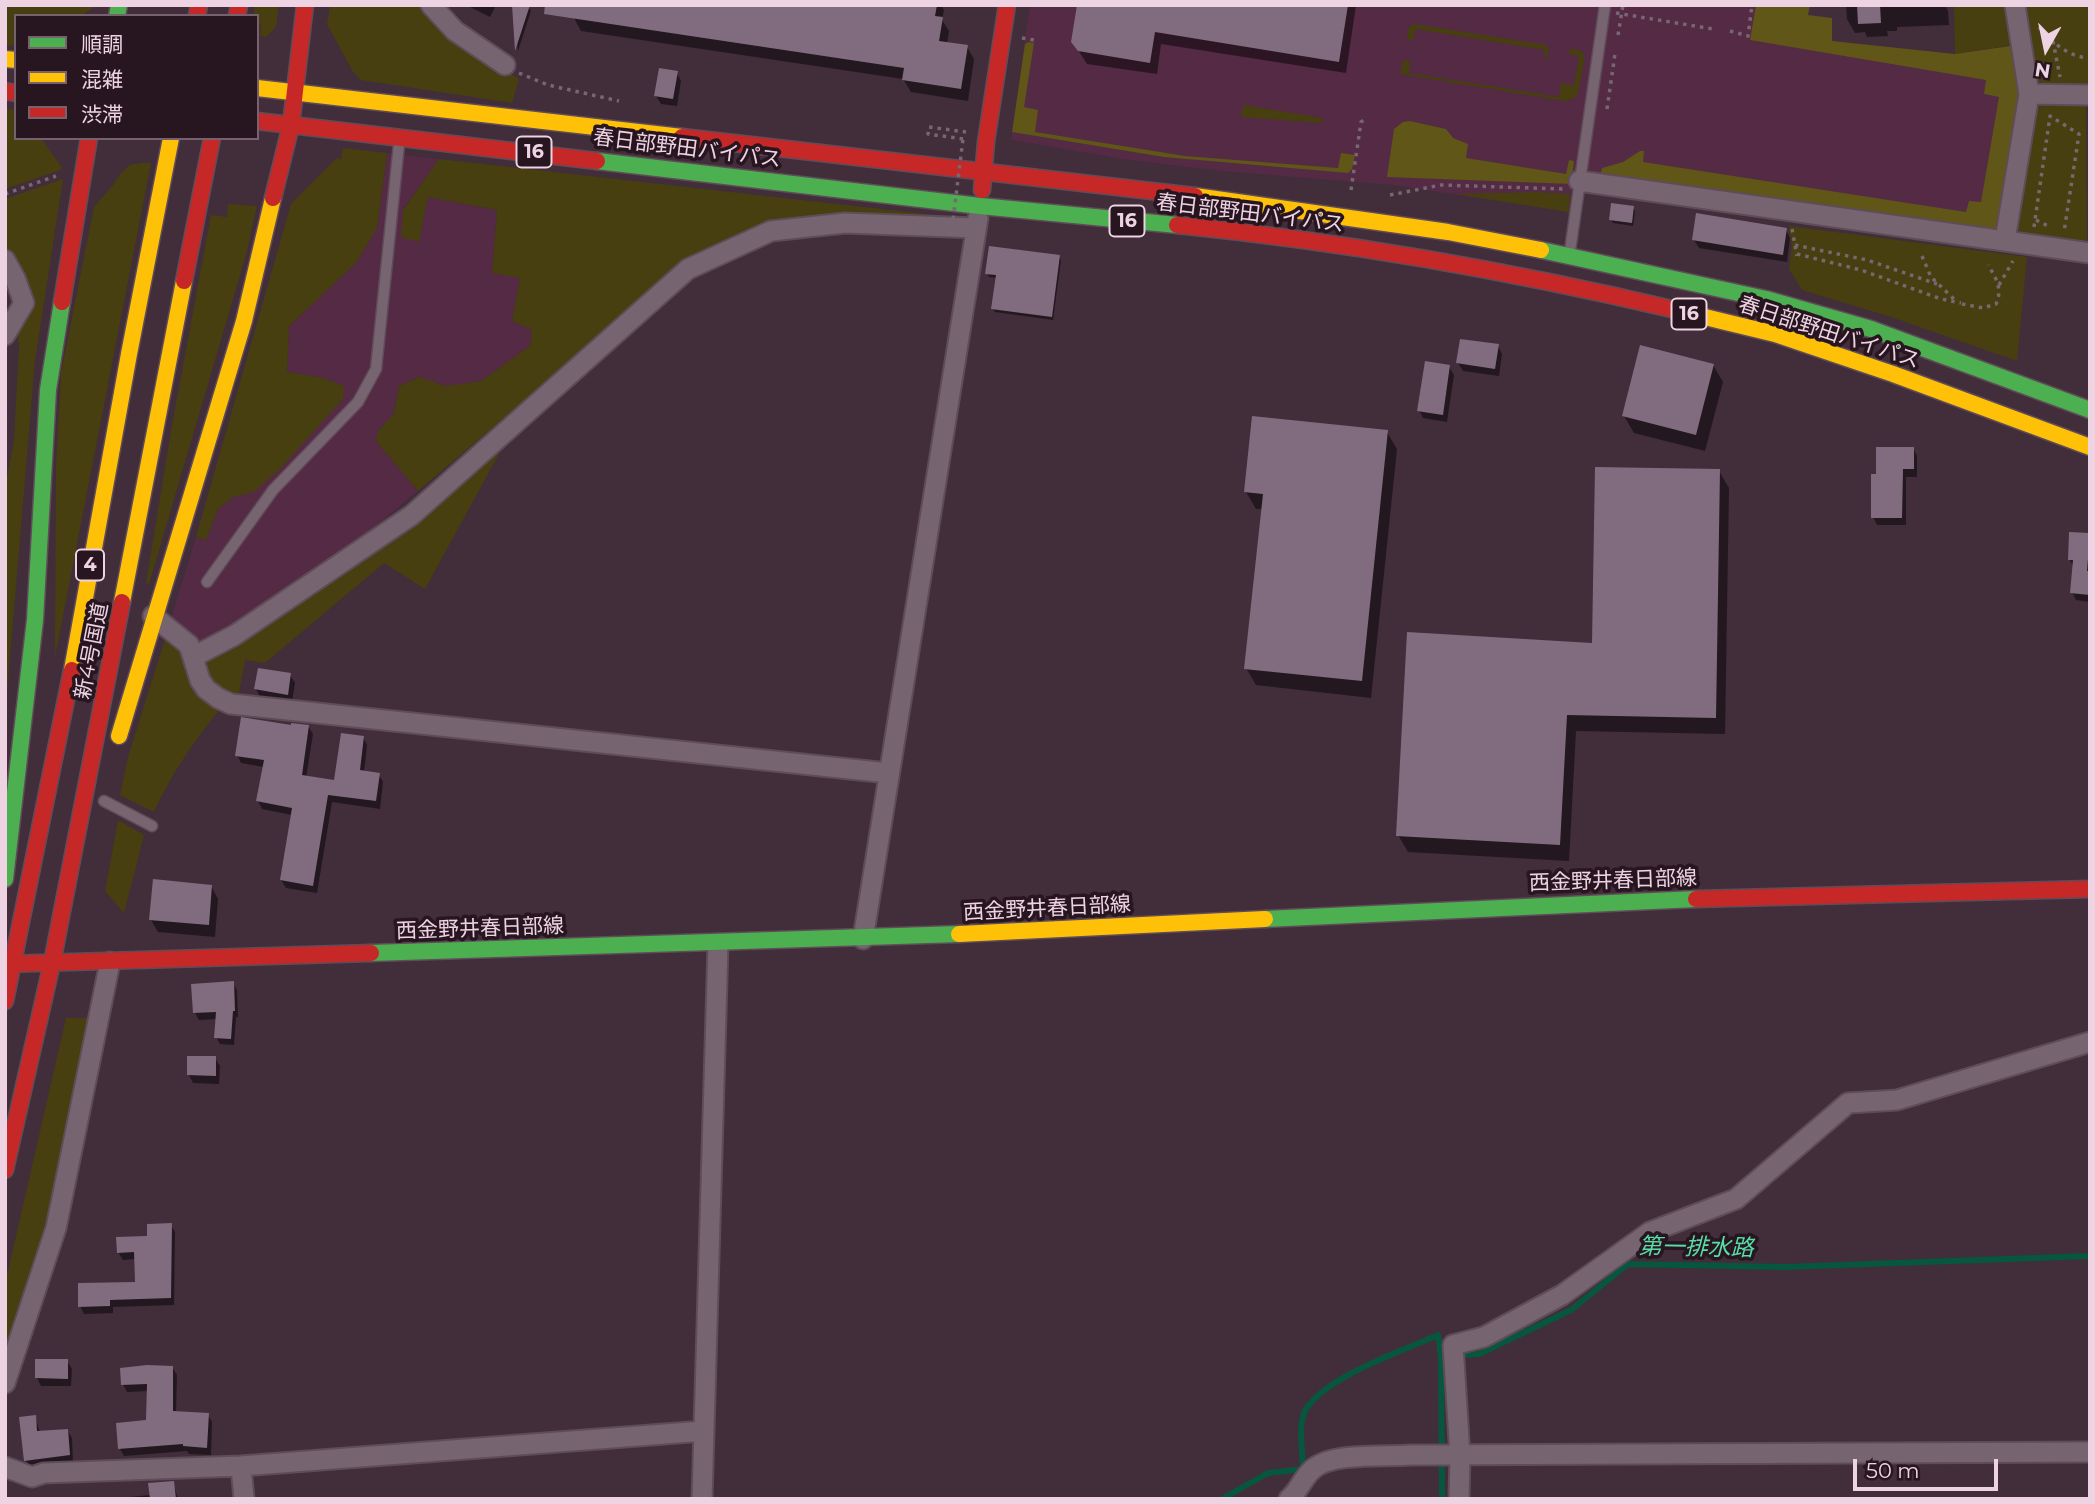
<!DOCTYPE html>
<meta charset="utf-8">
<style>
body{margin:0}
#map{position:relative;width:2095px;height:1504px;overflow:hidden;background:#422d3a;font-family:Montserrat,"Noto Sans JP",sans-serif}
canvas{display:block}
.frame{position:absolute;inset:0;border:7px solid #eed4e3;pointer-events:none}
.legend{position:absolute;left:14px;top:14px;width:245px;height:126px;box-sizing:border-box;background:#271520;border:2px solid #77616e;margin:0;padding:9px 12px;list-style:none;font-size:21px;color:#eed4e3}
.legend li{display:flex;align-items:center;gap:14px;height:35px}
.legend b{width:35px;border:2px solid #77616e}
.north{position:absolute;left:2011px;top:14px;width:70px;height:70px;-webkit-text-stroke:5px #271520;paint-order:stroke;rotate:189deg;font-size:19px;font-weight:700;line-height:28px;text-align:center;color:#eed4e3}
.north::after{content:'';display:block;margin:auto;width:24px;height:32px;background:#eed4e3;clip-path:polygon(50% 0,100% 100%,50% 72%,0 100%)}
.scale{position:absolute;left:1853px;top:1459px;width:145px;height:32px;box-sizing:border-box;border:4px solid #eed4e3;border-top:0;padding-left:9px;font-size:21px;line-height:24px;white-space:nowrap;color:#eed4e3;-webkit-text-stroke:5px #271520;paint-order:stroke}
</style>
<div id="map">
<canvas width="2095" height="1504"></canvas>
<div class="frame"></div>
<ul class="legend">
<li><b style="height:9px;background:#4caf50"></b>順調</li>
<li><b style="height:9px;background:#ffc107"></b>混雑</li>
<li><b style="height:9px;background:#c62828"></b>渋滞</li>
</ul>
<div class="north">N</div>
<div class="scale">50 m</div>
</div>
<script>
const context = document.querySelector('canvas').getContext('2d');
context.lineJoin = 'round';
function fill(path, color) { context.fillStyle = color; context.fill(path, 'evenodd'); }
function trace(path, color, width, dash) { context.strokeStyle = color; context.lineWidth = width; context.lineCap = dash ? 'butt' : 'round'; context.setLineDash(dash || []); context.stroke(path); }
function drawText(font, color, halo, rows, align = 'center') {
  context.font = font + ' Montserrat,"Noto Sans JP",sans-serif'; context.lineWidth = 7; context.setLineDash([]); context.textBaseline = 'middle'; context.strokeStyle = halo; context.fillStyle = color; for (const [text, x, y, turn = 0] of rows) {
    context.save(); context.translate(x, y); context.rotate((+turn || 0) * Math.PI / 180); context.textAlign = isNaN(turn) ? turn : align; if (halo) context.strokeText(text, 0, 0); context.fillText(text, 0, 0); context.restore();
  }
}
const built = new Path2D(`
 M1030,5H1810L1808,15L1832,18V41L1955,54L2010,46L1999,226L1795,205L1573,173L1569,212L1393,185L1222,171L1122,159L1011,140Z
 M387,153L439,159L403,209L419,241L428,197L497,210L492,272L520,278L512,321L532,330L530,346L481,381L446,386L418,377L399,386L394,413L378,431L376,441L418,491L352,545L199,649L171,619L196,537L206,540L218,509L233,497L254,492L344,386L320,377L287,372L289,326L356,263L377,228Z`);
const green = new Path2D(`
 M5,5H97L81,16H16V46L5,45Z
 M255,5H279L276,27L266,37L260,36L261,24L257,23V16H253Z
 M330,5H424L490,60L519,79L512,103L361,80L353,72L327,24Z
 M1954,5H2008L2012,45L1955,54Z
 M2023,5H2090V86H2046L2036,79Z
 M1414,24L1546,45L1549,49L1547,59L1544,60L1545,50L1416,29L1413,40H1409L1407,37L1409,27Z
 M1571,49L1580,50L1585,56L1578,93L1575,98L1565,101L1400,74L1403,60H1410L1409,73L1559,97L1561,83L1574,85L1579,56L1567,53Z
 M2045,103L2086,104L2087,244L2021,235L2017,227L2034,112Z
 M1243,105L1323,118L1322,123L1241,117Z
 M5,109L16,110V138H41L63,169L5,189Z
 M343,148L387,153L377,228L356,263L289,326L287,372L320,377L344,386L343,399L279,470L254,492L233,497L218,509L206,540L196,537L291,204L337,158L341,159Z
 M439,159L943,216L830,223L721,255L578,355L418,491L376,441L378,431L394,413L399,386L419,377L446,386L481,381L530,346L532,330L512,321L520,278L492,273L497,210L428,197L419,242L401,237L403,210Z
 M140,163H151L55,657L56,467L61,373L94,207L113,185L121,173L130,165Z
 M63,179L35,361L5,716V488L14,441L19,345L16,325L13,258L5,245V199Z
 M1536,192L1570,194L1569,212L1455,194Z
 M228,204L257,206L246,255L149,584L146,583L172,425L211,215L227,217Z
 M1789,226L2027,257L2017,361L1891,317L1802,290L1789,269L1792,246Z
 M566,385L569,390L506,441L425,589L384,563L265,663L245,660L238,699L215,691L201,661L245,638Z
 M167,633L223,705C196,739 172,772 154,812L120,795L128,757Z
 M118,820L144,835L124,913L105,891Z
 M66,1018H90L45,1236L5,1356V1284Z`);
const forest = new Path2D(`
 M1756,5H1810L1808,15L1832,18V41L1955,54L2010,46L2020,91L1999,226L1991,231L1600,176L1602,168L1623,162L1640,151H1644L1643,162L1966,212L1969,201L1981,202L1999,97L1984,94L1986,80L1750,40Z
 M1029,42L1034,43L1024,107L1038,110L1035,132L1185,156L1338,168L1341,153L1355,155L1352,169L1348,173L1164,157L1012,132L1025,44Z
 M1410,121L1446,129L1453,138L1468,144L1466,158L1566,174L1569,160L1574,161L1571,184L1387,177L1394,129L1403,122Z`);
const shadow = new Path2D(`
 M466,5H496L490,17Z
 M513,5L529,8L531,11L518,51Z
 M576,5H941L944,10L942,20L949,31L947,44L967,47L974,59L968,101L911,92L903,79L581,31L574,18Z
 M1078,5H1356L1346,73L1161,44L1157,74L1087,64L1073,42Z
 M1846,5H1945L1948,11L1949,25L1897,27V31H1887L1888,36L1867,37L1865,32L1855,33L1847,19Z
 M677,73L681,81L677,106L661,104L656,96Z
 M1633,208L1635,211L1633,226L1613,223L1611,220Z
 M1786,230L1790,238L1787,262L1699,248L1694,240Z
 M1059,257L1061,260L1053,320L995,312L993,309L997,278L989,277L987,273Z
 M1498,346L1502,354L1499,376L1463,371L1458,363Z
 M1713,365L1723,382L1705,451L1634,433L1624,416Z
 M1449,367L1454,375L1447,422L1423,418L1419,410Z
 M1387,432L1397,449L1371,698L1256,685L1246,668L1263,509H1256L1246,492Z
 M1913,448L1917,456V477H1906V525H1877L1873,517L1878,475Z
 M1719,471L1729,488L1725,734L1576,731L1569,861L1408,852L1398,835L1594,644Z
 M2089,535L2090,537V602L2076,600L2072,592L2074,567L2069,559Z
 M290,675L295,683L292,702L260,697L256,689Z
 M308,726L313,734L306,778L336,782L363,737L367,745L364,773L379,775L383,782L380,809L332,802L317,893L286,888L281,880L292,815L262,809L258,801L264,767L241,763L237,755L293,727Z
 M211,886L218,899L215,937L158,932L151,920Z
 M233,983L237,990L238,1017H236L234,1045L220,1044L216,1037L217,1019L199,1020L195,1013Z
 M215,1058L220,1066L219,1084L193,1083L189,1075Z
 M171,1225L175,1232L174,1305L113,1307V1313L84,1314L80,1306L137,1284L136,1259L123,1260L118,1252Z
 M67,1361L72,1369L71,1386H41L37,1378Z
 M172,1367L177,1375L176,1413L208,1415L212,1422L211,1455L189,1454L187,1451L124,1456L120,1449L148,1422V1391L127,1392L123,1384Z
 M35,1417L40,1432L67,1430L72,1438L73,1463L30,1468L26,1460Z
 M173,1482L178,1499H107L151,1495Z`);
const stream = new Path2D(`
 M1441,1356L1479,1354L1571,1310L1628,1264L1786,1267L2090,1256
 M1222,1499L1268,1473L1303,1469C1303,1452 1297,1424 1306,1409C1327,1376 1402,1351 1438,1335L1441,1356L1442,1499`);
const building = new Path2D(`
 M512,5H530L515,51Z
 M545,5H937L935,16L943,17L939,41L968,45L961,89L902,80L904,68L544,14Z
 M1077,5H1348L1339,62L1155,32L1150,63L1078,51L1071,42Z
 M1857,5H1880L1881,23L1858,24Z
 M659,68L678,71L673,99L654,96Z
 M1611,203L1634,206L1632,223L1609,220Z
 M1696,213L1787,228L1783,255L1692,240Z
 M989,246L1060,255L1052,317L991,309L996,275L985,274Z
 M1460,339L1499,344L1495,369L1456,363Z
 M1640,345L1714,364L1696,435L1622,416Z
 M1425,361L1450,365L1443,415L1417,411Z
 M1252,416L1388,430L1362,681L1244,669L1263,494L1244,492Z
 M1876,447H1914V469H1903L1902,518H1871V474H1876Z
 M1595,467L1720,469L1716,718L1567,715L1560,845L1396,836L1407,632L1592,643Z
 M2069,532L2090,533L2087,571H2090V595L2070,593L2073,560H2068Z
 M258,668L291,673L288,695L254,689Z
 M241,717L291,725V723L309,725L302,775L334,780L341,733L364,736L360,770L380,773L376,801L328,795L313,886L280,880L292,808L256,801L264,760L235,756Z
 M153,879L212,885L209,925L149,920Z
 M234,981L235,1011H233L231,1039L214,1038L216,1012L193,1013L191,984Z
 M187,1056H216V1076L187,1075Z
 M172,1223L171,1298L110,1300V1306L78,1307V1283L135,1282L134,1252L117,1253L116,1237L147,1236V1224Z
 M35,1359H68V1379L35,1378Z
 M147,1365L173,1366V1411L209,1413L207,1448L183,1446V1444L118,1449L116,1423L146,1420L147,1384L121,1385L120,1368Z
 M36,1415L37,1431L68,1429L70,1455L24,1461L19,1417Z
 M174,1481L176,1499H150L148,1483Z`);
const path = new Path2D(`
 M1616,13L1713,29
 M2039,27C2050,42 2071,58 2090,58
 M1730,31L1748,36L1752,5
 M1618,35L1623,5
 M1022,38L1034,40
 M2053,41L2060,77
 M519,73L548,85L619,101
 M1607,109L1615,54
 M963,139L928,134L929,127L966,132
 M1351,190L1361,122L1365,119
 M5,194L56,176
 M1390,195L1441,185L1563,189
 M2036,220L2050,227
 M2034,227L2050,116L2079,134L2064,232
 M1792,229L1797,256
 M1795,245L1867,260L1937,284
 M1797,254L1861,270L1941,299L1961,303
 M1922,256L1931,277L1955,300
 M1999,285L2013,261
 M1962,304L1983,308L1996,304C2003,289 1996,278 1988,265`);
const lane = new Path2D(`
 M1570,251L1605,5
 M207,582L273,490L358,402L376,369L399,144
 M104,801L152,826`);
const street = new Path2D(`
 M431,5L455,31L505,65
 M2029,94L2090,95
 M1579,181L2090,253
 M2005,240L2029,94L2015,5
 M5,260L15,278L24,303L5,335
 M153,616L189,645L200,680L206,689L218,698L231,704L888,773
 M193,657L235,635L412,515L688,269L771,231L845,223L976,228
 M863,939L978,218
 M5,1383L56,1228L110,962
 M241,1466L244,1499
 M5,1467L32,1477L44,1473L241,1466L704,1431
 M702,1499L718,944
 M1289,1499C1299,1491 1303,1477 1313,1469C1332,1452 1385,1457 1410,1455L2090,1452
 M1459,1499L1460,1456L1453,1345L1484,1337L1562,1295L1650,1232L1736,1199L1848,1103L1897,1100L2090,1042`);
const fast = new Path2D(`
 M117,16L119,5
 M597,161L980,206L1177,225
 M1541,250L1766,299L1871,329L2090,410
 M5,879L35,620L48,390L62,302
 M1265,919L1696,899
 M371,953L959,934`);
const slow = new Path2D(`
 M5,59L16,60
 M257,88L682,137
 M1195,196L1448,232L1541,250
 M1676,310L1775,334L1893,374L2090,447
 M122,602L184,281
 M72,670L129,354L171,138
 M119,736L244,321L273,198
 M959,934L1265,919`);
const jam = new Path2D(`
 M197,16L199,5
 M237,16L239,5
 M5,91L16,93
 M257,121L597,161
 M682,137L1195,196
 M982,190L986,142L1007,5
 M273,198L291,125L305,5
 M1177,225C1346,242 1511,271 1676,310
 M184,281L212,138
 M62,302L89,138
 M1696,899L2090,889
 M5,964L371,953
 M5,1001L72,670
 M5,1170L52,963L122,602`);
const pathBridge = new Path2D(`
 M951,236L963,139`);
const shields = [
 [534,152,35],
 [1127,221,35],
 [1689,314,35],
 [90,565,28]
];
const shieldNames = [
 ["16",534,152],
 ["16",1127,221],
 ["16",1689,314],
 ["4",90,565]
];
const streetNames = [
 ["春日部野田バイパス",687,149,7],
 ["春日部野田バイパス",1250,214,7],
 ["春日部野田バイパス",1829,333,18],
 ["新4号国道",92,651,-79],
 ["西金野井春日部線",1613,881,-2],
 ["西金野井春日部線",1047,909,-3],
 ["西金野井春日部線",480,929,-2]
];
const waterNames = [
 ["第一排水路",1696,1248,1]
];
fill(built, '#542a45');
fill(green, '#473f0f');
fill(forest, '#5f5617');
fill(shadow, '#0007');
trace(stream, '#06573d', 6);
fill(building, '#816c7f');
trace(lane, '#5f4c58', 13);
trace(street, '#5f4c58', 23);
trace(fast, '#5f4c58', 19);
trace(slow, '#5f4c58', 19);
trace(jam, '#5f4c58', 19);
trace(path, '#776770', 3.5, [3.5, 5]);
trace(lane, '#766570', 10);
trace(street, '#766570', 19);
trace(fast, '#4caf50', 16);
trace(slow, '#ffc107', 16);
trace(jam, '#c62828', 16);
trace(pathBridge, '#776770', 3.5, [3.5, 5]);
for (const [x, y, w] of shields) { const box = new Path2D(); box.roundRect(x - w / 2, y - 15.5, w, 31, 5); context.fillStyle = '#271520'; context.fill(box); trace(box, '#eed4e3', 2); }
drawText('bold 19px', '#eed4e3', null, shieldNames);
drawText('21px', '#eed4e3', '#271520', streetNames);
drawText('italic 23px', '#57dea7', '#271520', waterNames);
</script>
